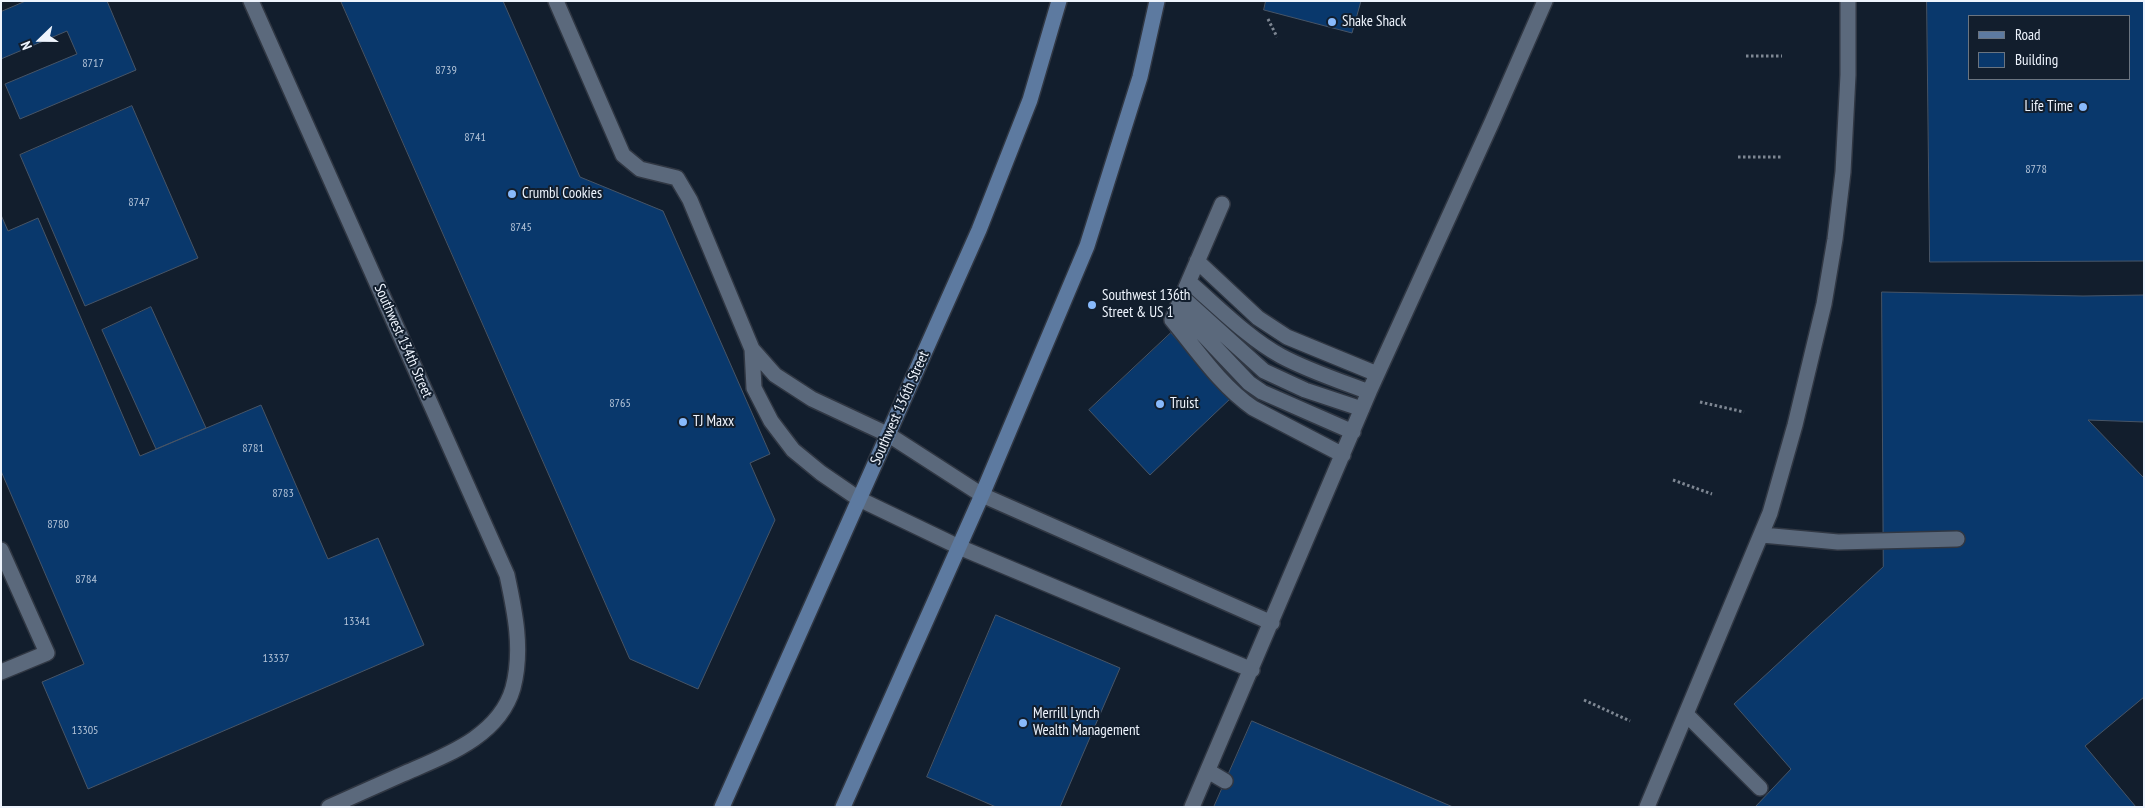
<!DOCTYPE html>
<style>
body{margin:0}
#map{position:relative;width:2145px;height:808px;overflow:hidden;background:#121e2d;font-family:"PT Sans Narrow",sans-serif}
canvas{display:block}
.frame{position:absolute;inset:0;border:2px solid #eef4fd;pointer-events:none}
.legend{position:absolute;left:1968px;top:15px;width:162px;height:65px;box-sizing:border-box;background:#121e2d;border:1px solid #6a7480;margin:0;padding:6px 9px;list-style:none;font-size:15px;color:#eef4fd}
.legend li{display:flex;align-items:center;gap:10px;height:25px}
.legend b{width:25px;border:1px solid #6a7480}
.north{position:absolute;left:15px;top:15px;width:50px;height:50px;-webkit-text-stroke:4px #121e2d;paint-order:stroke;rotate:248deg;font-size:14px;font-weight:700;line-height:20px;text-align:center;color:#eef4fd}
.north::after{content:'';display:block;margin:auto;width:18px;height:22px;background:#eef4fd;clip-path:polygon(50% 0,100% 100%,50% 72%,0 100%)}
</style>
<div id="map">
<canvas width="2145" height="808"></canvas>
<div class="frame"></div>
<ul class="legend">
<li><b style="height:6px;background:#5d7aa0"></b>Road</li>
<li><b style="height:14px;background:#09386c"></b>Building</li>
</ul>
<div class="north">N</div>
</div>
<script>
const context = document.querySelector('canvas').getContext('2d');
context.lineJoin = 'round';
function fill(path, color) { context.fillStyle = color; context.fill(path, 'evenodd'); }
function trace(path, color, width, dash) { context.strokeStyle = color; context.lineWidth = width; context.lineCap = dash ? 'butt' : 'round'; context.setLineDash(dash || []); context.stroke(path); }
function drawText(font, color, halo, rows, align = 'center') {
  context.font = font + ' "PT Sans Narrow",sans-serif'; context.lineWidth = 4; context.setLineDash([]); context.textBaseline = 'middle'; context.strokeStyle = halo; context.fillStyle = color; for (const [text, x, y, turn = 0] of rows) {
    context.save(); context.translate(x, y); context.rotate((+turn || 0) * Math.PI / 180); context.textAlign = isNaN(turn) ? turn : align; if (halo) context.strokeText(text, 0, 0); context.fillText(text, 0, 0); context.restore();
  }
}
const building = new Path2D(`
 M26,1H107L136,70L20,119L5,84L77,54L67,31L1,59V12Z
 M341,1H503L580,177L663,211L770,454L750,463L775,520L698,689L630,659Z
 M1266,1H1361L1352,33L1264,10Z
 M1927,1H2144V261L1930,262ZM1969,16H2129V79H1969Z
 M132,106L198,258L85,306L20,155Z
 M1,215L8,231L38,218L140,456L261,405L328,559L378,538L424,645L88,789L42,682L84,664L1,471Z
 M1882,292L2083,296L2144,295V422L2088,420L2144,478V697L2085,746L2136,807H1755L1791,769L1734,704L1883,567Z
 M151,307L206,428L156,449L102,330Z
 M1171,333L1231,398L1150,475L1089,410Z
 M996,615L1120,668L1060,807H996L927,777Z
 M1252,721L1453,807H1214Z`);
const path = new Path2D(`
 M1268,19L1277,37
 M1746,56H1782
 M1738,157H1782
 M1700,402L1744,412
 M1673,480L1712,494
 M1584,700L1630,721`);
const lane = new Path2D(`
 M556,1L623,155L640,169L677,178L690,200L752,349L754,388L771,421L793,450L821,473L859,499L959,547L1252,670
 M1222,204L1172,320C1197,350 1220,385 1253,408L1343,455
 M1197,261L1258,318L1287,337L1377,374
 M1189,282C1217,306 1248,338 1281,356C1309,371 1340,381 1369,392
 M1182,297L1264,371L1305,390L1362,409
 M1178,308L1249,383L1262,392L1353,432
 M752,349L775,375L812,399L889,435L982,495L1272,623
 M1762,535L1838,542L1957,539
 M1,550L47,653L1,672
 M1687,715L1760,788
 M1208,771L1225,781
 M1192,807L1369,392L1492,122L1545,1
 M1647,807L1770,513L1795,425L1824,304L1835,239L1843,172L1848,75V1`);
const street = new Path2D(`
 M251,1L507,575C515,612 523,650 513,688C499,737 444,756 403,774C378,785 354,796 329,807`);
const secondary = new Path2D(`
 M722,807L979,230L1030,100L1059,1
 M843,807L982,495L1087,246L1140,77L1157,1`);
const markers = [
 [1332,22,5,"#88bafc"],
 [2083,107,5,"#88bafc"],
 [512,194,5,"#88bafc"],
 [1092,305,5,"#88bafc"],
 [1160,404,5,"#88bafc"],
 [683,422,5,"#88bafc"],
 [1023,723,5,"#88bafc"]
];
const numberNames = [
 ["8717",93,64],
 ["8739",446,71],
 ["8741",475,138],
 ["8778",2036,170],
 ["8747",139,203],
 ["8745",521,228],
 ["8765",620,404],
 ["8781",253,449],
 ["8783",283,494],
 ["8780",58,525],
 ["8784",86,580],
 ["13341",357,622],
 ["13337",276,659],
 ["13305",85,731]
];
const poiNames = [
 ["Shake Shack",1342,22],
 ["Life Time",2073,107,"right"],
 ["Crumbl Cookies",522,194],
 ["Southwest 136th",1102,296],
 ["Street & US 1",1102,313],
 ["Truist",1170,404],
 ["TJ Maxx",693,422],
 ["Merrill Lynch",1033,714],
 ["Wealth Management",1033,731]
];
const streetNames = [
 ["Southwest 134th Street",403,341,66],
 ["Southwest 136th Street",900,408,-66]
];
fill(building, '#09386c');
trace(building, '#475567', 1);
trace(lane, '#303743', 18);
trace(street, '#303743', 18);
trace(secondary, '#303743', 18);
trace(path, '#7e8793', 3, [2.5, 2.5]);
trace(lane, '#5b697c', 15);
trace(street, '#5b697c', 15);
trace(secondary, '#5d7aa0', 15);
for (const [x, y, r, color] of markers) { const dot = new Path2D(); dot.arc(x, y, r, 0, 2 * Math.PI); context.fillStyle = color; context.fill(dot); trace(dot, '#121e2d', 2); }
drawText('12px', '#b5c5d9', null, numberNames);
drawText('15px', '#eef4fd', '#121e2d', poiNames, 'left');
drawText('15px', '#eef4fd', '#121e2d', streetNames);
</script>
